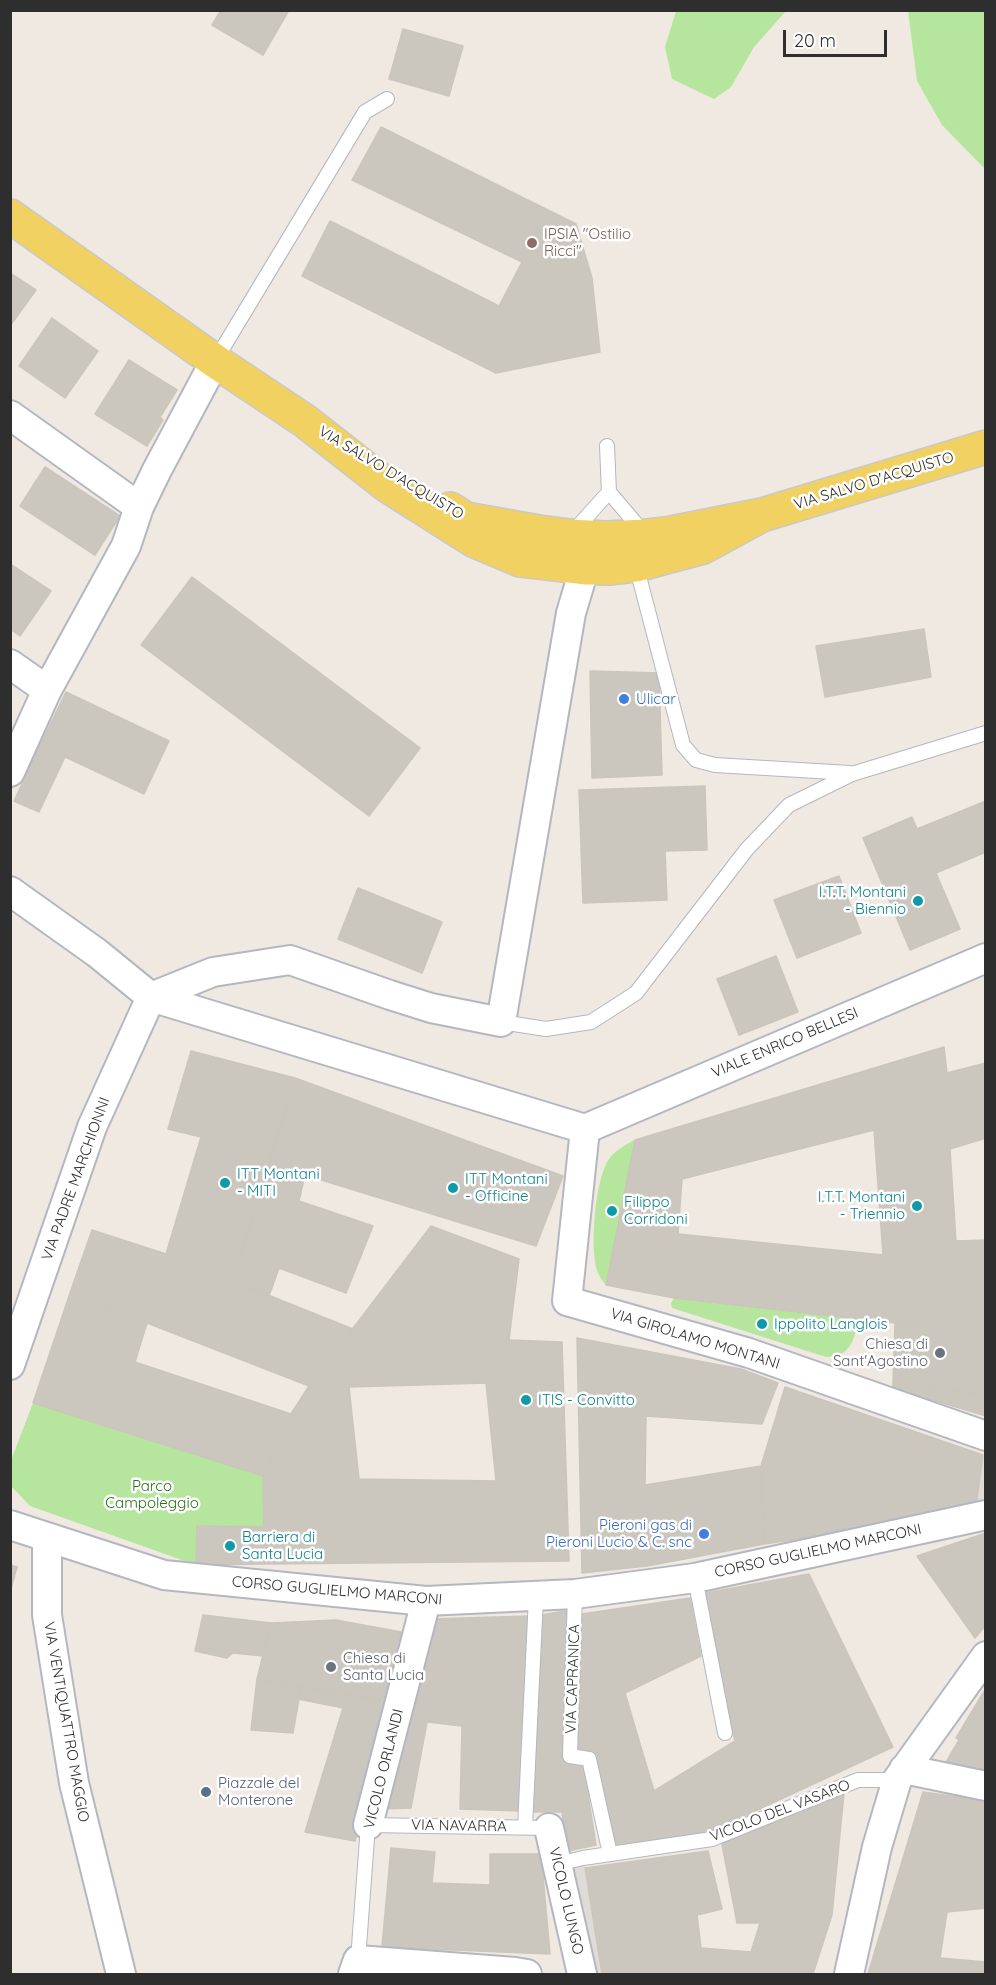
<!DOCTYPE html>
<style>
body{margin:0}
#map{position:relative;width:996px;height:1985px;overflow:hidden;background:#efe9e1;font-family:Quicksand,sans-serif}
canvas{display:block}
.frame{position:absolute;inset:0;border:12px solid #2e2e2e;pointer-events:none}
.scale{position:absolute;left:783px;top:30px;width:104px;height:27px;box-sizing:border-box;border:3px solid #2e2e2e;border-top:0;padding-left:8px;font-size:18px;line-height:21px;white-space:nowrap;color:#2e2e2e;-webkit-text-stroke:4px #fff;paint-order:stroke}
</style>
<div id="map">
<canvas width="996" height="1985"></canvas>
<div class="frame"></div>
<div class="scale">20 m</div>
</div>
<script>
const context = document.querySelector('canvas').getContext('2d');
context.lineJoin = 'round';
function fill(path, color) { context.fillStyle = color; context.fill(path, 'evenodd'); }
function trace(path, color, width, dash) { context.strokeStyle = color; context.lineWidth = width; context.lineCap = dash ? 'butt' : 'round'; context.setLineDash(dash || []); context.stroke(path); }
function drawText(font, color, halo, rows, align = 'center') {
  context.font = font + ' Quicksand,sans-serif'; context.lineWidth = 5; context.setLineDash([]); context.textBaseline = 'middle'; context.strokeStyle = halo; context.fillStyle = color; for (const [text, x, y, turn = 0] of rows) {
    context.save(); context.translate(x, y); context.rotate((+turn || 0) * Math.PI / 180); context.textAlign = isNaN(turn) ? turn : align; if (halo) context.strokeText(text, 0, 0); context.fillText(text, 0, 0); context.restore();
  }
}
const green = new Path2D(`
 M676,11V10L786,11L754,47L731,87L714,99L672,79L665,47Z
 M908,11H985V169L942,125L917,81Z
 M635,1140L606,1285C603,1281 600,1278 598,1273C589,1251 595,1179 609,1159C616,1150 626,1144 635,1140Z
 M674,1298L858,1319C855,1340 850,1357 826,1357L672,1308L671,1303Z
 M33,1403L263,1476L264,1527L197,1526L196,1565L30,1506L11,1486L10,1463Z`);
const plaza = new Path2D(`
 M985,1448V1510L976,1506Z
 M583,1858L602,1974H582L557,1864Z`);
const building = new Path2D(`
 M221,10H289L263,55L212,25Z
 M403,29L463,46L449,96L389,79Z
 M381,127L576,224L592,278L600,352L496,373L302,276L330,221L499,306L522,262L352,180Z
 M10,273L36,290L10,326Z
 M52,318L98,351L65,398L19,366Z
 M129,360L177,390L160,417L163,420L147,446L95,414Z
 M45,467L120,516L95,555L20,506Z
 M10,564L51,591L20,636L10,629Z
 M192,577L420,748L369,816L141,645Z
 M924,629L931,677L825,697L816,646Z
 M590,671L659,673L662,775L592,778Z
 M66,692L169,741L144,794L40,745Z
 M40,745L65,757L39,812L14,801Z
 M705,786L707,850L665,851L667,900L583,903L579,790Z
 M986,801V852L936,873L960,929L910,950L863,838L912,817L917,829Z
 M839,876L861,933L797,958L774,900Z
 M358,888L442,922L422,973L338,939Z
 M776,956L798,1012L739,1035L717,979Z
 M944,1047L947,1073L986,1063V1138L950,1149L956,1241L986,1240V1322L895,1323L674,1298L606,1285L635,1140ZM874,1130L883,1255L678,1234L682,1179Z
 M191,1051L295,1078L233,1281L353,1329L309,1386L70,1293L92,1230L166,1254L201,1137L168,1129Z
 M295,1078L563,1176L536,1246L305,1175L299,1201L373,1226L346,1293L279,1268L269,1296L233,1281Z
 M431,1226L519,1259L509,1340L562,1342L569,1561L264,1564L263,1476L291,1414L309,1386ZM486,1383L496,1481L359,1479L349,1387Z
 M70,1293L147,1323L135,1362L291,1414L263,1476L33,1403Z
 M986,1322V1395L893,1383L895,1323Z
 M577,1338L741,1369L778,1383L762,1424L646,1416L645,1485L761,1466L764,1544L647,1566L582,1573Z
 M893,1383L986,1395V1416L893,1388Z
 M785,1387L983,1455L976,1506L879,1528L764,1544L761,1466Z
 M197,1526L264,1527V1564L196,1565Z
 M986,1533V1625L975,1638L917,1556Z
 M10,1565L17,1567L10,1592Z
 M809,1574L893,1747L710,1832L617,1846L592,1751L576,1749L582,1614L690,1598L701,1656L625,1693L654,1791L735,1741L705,1593Z
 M571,1610L564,1762L583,1763L596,1845L568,1851L562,1812H533L541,1615Z
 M203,1615L271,1623L263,1656L233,1653L227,1658L195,1651Z
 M529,1616L520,1811L460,1809L462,1726L427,1722L411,1808L379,1809L431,1619Z
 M336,1620L412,1634L392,1702L257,1679L271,1623Z
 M257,1679L301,1687L293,1733L251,1730Z
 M301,1687L392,1702L355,1841L305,1832L343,1708L298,1699Z
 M986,1688V1773L945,1764L959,1740L956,1738Z
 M923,1792L986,1801V1908L947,1912L940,1958L986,1962V1974H868Z
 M844,1793L832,1915L813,1974H602L585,1868L708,1851L722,1909L697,1915L701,1948L751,1952L760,1923H737L722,1844Z
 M391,1848L435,1852L432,1883L490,1885V1854H541L550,1954L382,1947Z`);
const lane = new Path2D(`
 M215,361L365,112L387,99
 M607,446L609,492L643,532
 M572,533L609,492
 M636,565L683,745L696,760L715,765L850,773
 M501,1022L546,1029L591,1022L636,993L747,849L789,805L852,774L986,733
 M695,1578L725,1733
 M575,1594L570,1756L589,1759L610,1854
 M525,1827L536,1597
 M557,1864L583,1858L712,1839L858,1780H897
 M358,1960L368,1825L549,1828`);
const street = new Path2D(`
 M10,415L139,507
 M10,664L47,690
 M10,772L47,690L126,546L139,507L157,470L215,361
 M10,891L97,953L151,997L585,1129
 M151,997L213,972L290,960L390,995L431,1008L501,1022L571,613L583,573L587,568
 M585,1129L567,1301L749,1353L986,1436
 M585,1129L986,958
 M10,1365L92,1127L151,997
 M10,1525L164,1575L426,1601L575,1594L695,1578L986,1515
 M47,1538V1615L74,1783L121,1974
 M904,1769L986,1786
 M368,1825L426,1601
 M549,1828L582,1974
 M353,1974L358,1960L515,1972L527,1974
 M849,1974L877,1847L897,1780L986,1656`);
const primary = new Path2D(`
 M10,216L215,361L305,421L388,486L475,541L520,560L587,568H612L636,565L703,547L762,515
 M450,509L466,519L539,532L570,536L606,538L646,536L671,533L762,515L986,447`);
const markers = [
 [532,243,6,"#8d6e63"],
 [624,699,6,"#3f7fe0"],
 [918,901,6,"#0f9aa8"],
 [225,1183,6,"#0f9aa8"],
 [453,1188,6,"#0f9aa8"],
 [917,1206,6,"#0f9aa8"],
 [612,1211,6,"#0f9aa8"],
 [762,1324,6,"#0f9aa8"],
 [940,1353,6,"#6b7280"],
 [526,1400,6,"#0f9aa8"],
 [704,1534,6,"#3f7fe0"],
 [230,1546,6,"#0f9aa8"],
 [331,1667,6,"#6b7280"],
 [206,1792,6,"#5c6f8a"]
];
const educationNames = [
 ["IPSIA \"Ostilio",544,234],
 ["Ricci\"",544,251]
];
const streetNames = [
 ["VIA SALVO D'ACQUISTO",391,473,31],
 ["VIA SALVO D'ACQUISTO",874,481,-17],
 ["VIALE ENRICO BELLESI",785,1043,-23],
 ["VIA PADRE MARCHIONNI",76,1179,-70],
 ["VIA GIROLAMO MONTANI",695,1339,17],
 ["CORSO GUGLIELMO MARCONI",818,1551,-12],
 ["CORSO GUGLIELMO MARCONI",337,1591,5],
 ["VIA CAPRANICA",573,1679,-88],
 ["VIA VENTIQUATTRO MAGGIO",66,1722,80],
 ["VICOLO ORLANDI",384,1769,-76],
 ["VICOLO DEL VASARO",780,1811,-21],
 ["VIA NAVARRA",459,1826,1],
 ["VICOLO LUNGO",566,1901,77]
];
const shopNames = [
 ["Ulicar",636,699],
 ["Pieroni gas di",692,1525,"right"],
 ["Pieroni Lucio & C. snc",692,1542,"right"]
];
const cultureNames = [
 ["I.T.T. Montani",906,892,"right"],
 ["- Biennio",906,909,"right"],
 ["ITT Montani",237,1174],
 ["- MITI",237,1191],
 ["ITT Montani",465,1179],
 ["- Officine",465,1196],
 ["I.T.T. Montani",905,1197,"right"],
 ["- Triennio",905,1214,"right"],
 ["Filippo",624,1202],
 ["Corridoni",624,1219],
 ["Ippolito Langlois",774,1324],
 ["ITIS - Convitto",538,1400],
 ["Barriera di",242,1537],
 ["Santa Lucia",242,1554]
];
const worshipNames = [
 ["Chiesa di",928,1344],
 ["Sant'Agostino",928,1361],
 ["Chiesa di",343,1658,"left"],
 ["Santa Lucia",343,1675,"left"]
];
const parkNames = [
 ["Parco",152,1486],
 ["Campoleggio",152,1503]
];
const serviceNames = [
 ["Piazzale del",218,1783],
 ["Monterone",218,1800]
];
fill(green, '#b6e59e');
fill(plaza, '#dfdcd8');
fill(building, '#cbc7bf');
trace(building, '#cbc5ba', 1.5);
trace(lane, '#b4b7c1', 16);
trace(street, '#b4b7c1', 32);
trace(primary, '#c9c9c9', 36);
trace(lane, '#fff', 14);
trace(street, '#fff', 28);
trace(primary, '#f2d163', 33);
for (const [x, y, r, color] of markers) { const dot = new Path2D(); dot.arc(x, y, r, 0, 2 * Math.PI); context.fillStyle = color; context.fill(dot); trace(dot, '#fff', 2); }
drawText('15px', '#785e54', '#fff', educationNames, 'left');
drawText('15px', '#2e2e2e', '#fff', streetNames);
drawText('15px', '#366cbe', '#fff', shopNames, 'left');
drawText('15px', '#0d838f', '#fff', cultureNames, 'left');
drawText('15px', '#5b616d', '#fff', worshipNames, 'right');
drawText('15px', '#2c6e1b', '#fff', parkNames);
drawText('15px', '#4e5e75', '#fff', serviceNames, 'left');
</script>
